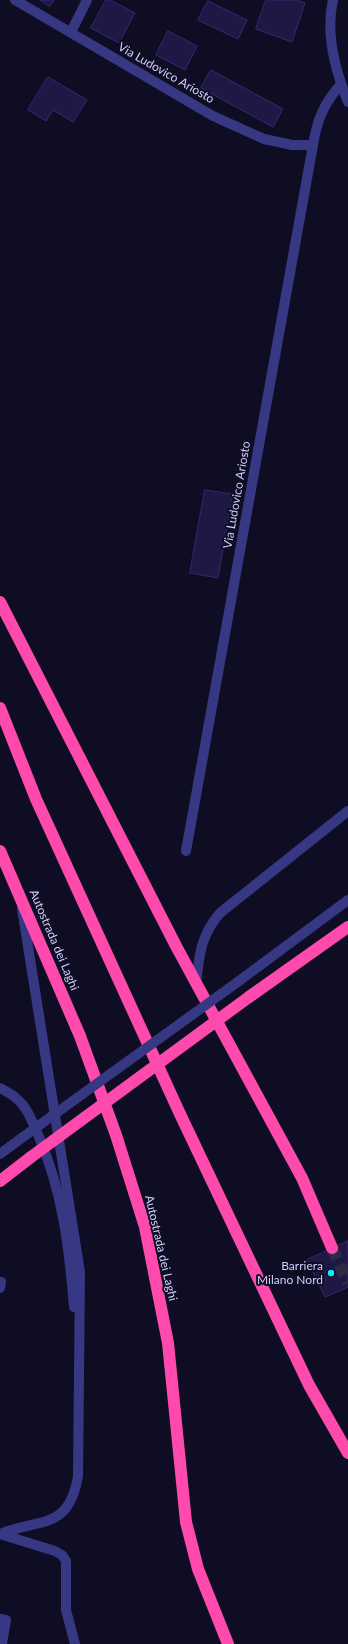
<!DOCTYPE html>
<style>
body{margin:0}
canvas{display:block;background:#0f0d23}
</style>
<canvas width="348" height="1644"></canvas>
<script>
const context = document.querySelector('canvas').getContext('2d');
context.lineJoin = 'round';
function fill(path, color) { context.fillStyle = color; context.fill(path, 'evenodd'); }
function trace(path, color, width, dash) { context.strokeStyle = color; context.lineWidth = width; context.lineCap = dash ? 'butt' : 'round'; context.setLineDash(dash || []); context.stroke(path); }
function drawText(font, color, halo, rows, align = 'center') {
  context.font = font + ' Lato,sans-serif'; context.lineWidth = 4; context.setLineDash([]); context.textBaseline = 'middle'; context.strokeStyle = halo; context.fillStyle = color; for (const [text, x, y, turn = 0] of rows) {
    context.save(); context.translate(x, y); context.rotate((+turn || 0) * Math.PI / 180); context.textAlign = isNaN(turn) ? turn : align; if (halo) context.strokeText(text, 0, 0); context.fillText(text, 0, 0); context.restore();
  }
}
const building = new Path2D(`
 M40,0H54L50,6Z
 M106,0H110L135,13L119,43L91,28Z
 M266,0H296L305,3L292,42L256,29Z
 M208,1L247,20L238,39L198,20Z
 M168,31L197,46L185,70L156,55Z
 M211,70L283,109L273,127L201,88Z
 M48,77L87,100L73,122L53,110L46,121L28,110Z
 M205,490L233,494L218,578L190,573Z
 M348,1241V1287L325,1297L307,1260Z`);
const highwayTunnel = new Path2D(`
 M332,1248L348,1283`);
const minor = new Path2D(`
 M15,0L213,116L264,139L292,145H313C317,120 324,103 341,84
 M333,0C325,34 335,70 348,102
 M71,32L87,0
 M186,851L313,145
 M239,981L348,900
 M196,984C199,955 201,935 220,913L348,811
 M0,1088C8,1092 16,1097 22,1104C30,1113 34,1126 39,1137C63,1193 69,1247 74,1307
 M0,1154L23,1137
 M0,1288L1,1282
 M0,1534C41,1518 69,1530 78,1476L80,1272L22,909
 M0,1534L55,1551L62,1555L66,1561V1610L75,1644
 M0,1619L6,1620L2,1644`);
const highway = new Path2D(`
 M0,602L176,946L302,1178L332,1248
 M0,708L36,799L180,1114L309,1385L348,1453
 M0,851L80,1036L116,1135L145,1227L168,1343L186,1522L198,1569L228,1644
 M249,997L348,927
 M0,1181L31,1157`);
const minorBridge = new Path2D(`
 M23,1137L239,981`);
const highwayBridge = new Path2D(`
 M31,1157L249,997`);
const markers = [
 [331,1273,4,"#00f2fa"]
];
const streetNames = [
 ["Via Ludovico Ariosto",166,73,30],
 ["Via Ludovico Ariosto",237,495,-80],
 ["Autostrada dei Laghi",54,940,67],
 ["Autostrada dei Laghi",161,1248,77]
];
const poiNames = [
 ["Barriera",323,1266],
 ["Milano Nord",323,1280]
];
fill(building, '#1e1844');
trace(building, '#332971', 1);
trace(highwayTunnel, '#2c2a44', 12, [12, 6]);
trace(minor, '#363884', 10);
trace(highway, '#ff4aad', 12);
trace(minorBridge, '#363884', 10);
trace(highwayBridge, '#ff4aad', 12);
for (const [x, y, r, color] of markers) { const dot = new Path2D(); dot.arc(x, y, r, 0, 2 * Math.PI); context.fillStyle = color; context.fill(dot); trace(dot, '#0f0d23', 1.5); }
drawText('12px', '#d1cfff', '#0f0d23', streetNames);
drawText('12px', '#d1cfff', '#0f0d23', poiNames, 'right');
</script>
